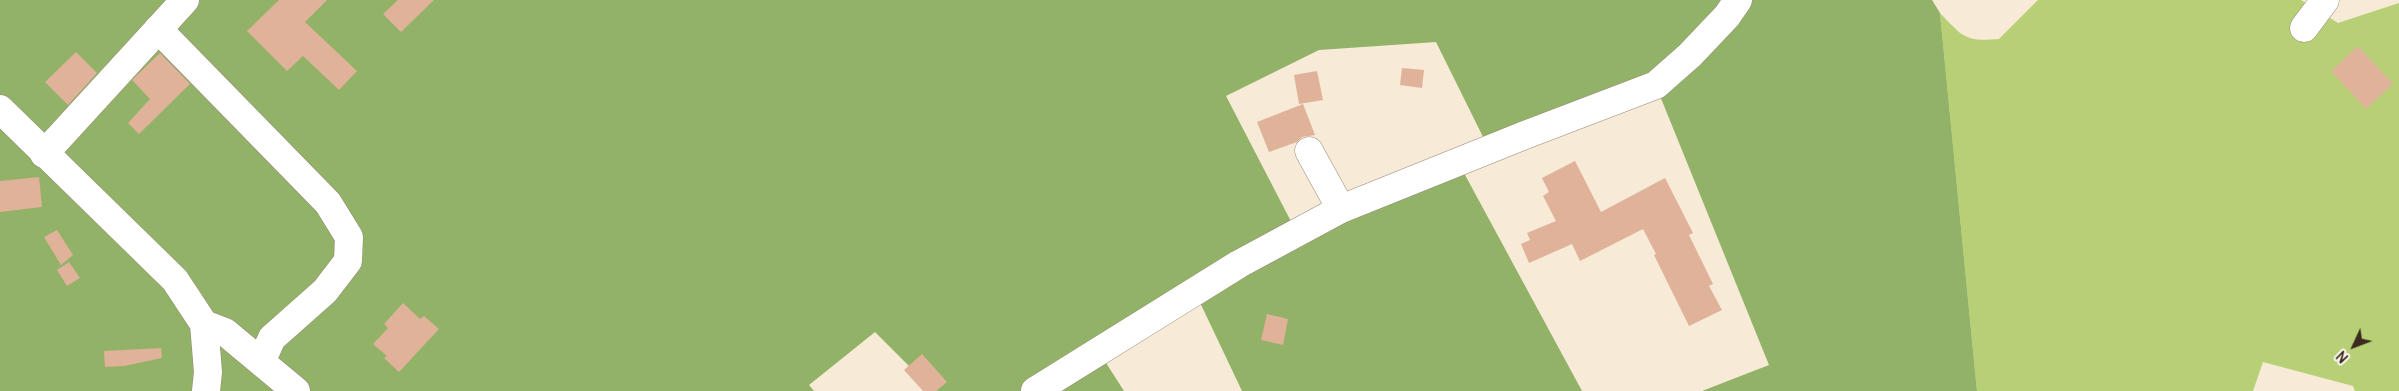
<!DOCTYPE html>
<style>
body{margin:0}
#map{position:relative;width:2399px;height:391px;overflow:hidden;background:#f7ead6;font-family:Pangolin,sans-serif}
canvas{display:block}
.north{position:absolute;left:2329px;top:321px;width:50px;height:50px;-webkit-text-stroke:4px #fbf7ec;paint-order:stroke;rotate:227deg;font-size:14px;font-weight:700;line-height:20px;text-align:center;color:#3b2a1e}
.north::after{content:'';display:block;margin:auto;width:18px;height:22px;background:#3b2a1e;clip-path:polygon(50% 0,100% 100%,50% 72%,0 100%)}
</style>
<div id="map">
<canvas width="2399" height="391"></canvas>
<div class="north">N</div>
</div>
<script>
const context = document.querySelector('canvas').getContext('2d');
context.lineJoin = 'round';
function fill(path, color) { context.fillStyle = color; context.fill(path, 'evenodd'); }
function trace(path, color, width, dash) { context.strokeStyle = color; context.lineWidth = width; context.lineCap = dash ? 'butt' : 'round'; context.setLineDash(dash || []); context.stroke(path); }
const green = new Path2D(`
 M2038,0H2301L2338,23L2399,3V391H2355L2353,386L2263,362L2253,391H1977L1940,13C1963,37 1965,42 1999,39Z`);
const forest = new Path2D(`
 M0,0H1932L1940,13L1977,391H1702L1769,365L1656,86L1489,149L1436,42L1319,50L1226,96L1297,233L1458,162L1582,391H1242L1195,292L1099,352L1124,391H934L875,332L809,385L814,391H0Z`);
const building = new Path2D(`
 M279,0H327L305,22L357,71L339,90L303,56L287,71L247,31Z
 M398,0H434L401,32L383,14Z
 M2358,46L2393,84L2366,109L2331,71Z
 M76,52L97,73L68,105L45,82Z
 M160,53L190,84L139,134L128,123L150,99L132,80Z
 M1402,68L1424,70L1422,88L1400,85Z
 M1317,71L1323,100L1299,104L1294,75Z
 M1303,104L1315,135L1302,137L1297,142L1269,152L1257,122Z
 M1575,161L1601,212L1665,178L1693,233L1689,235L1713,284L1709,286L1722,310L1689,326L1654,255L1656,254L1643,229L1580,261L1572,244L1529,263L1521,244L1530,240L1527,233L1556,221L1543,196L1549,192L1542,178Z
 M39,177L42,207L0,212V181Z
 M57,230L73,255L61,265L44,237Z
 M69,262L80,278L67,286L57,270Z
 M403,303L420,319L424,316L439,329L399,372L384,358L387,356L373,344L388,328L384,324Z
 M1267,314L1288,319L1283,345L1261,340Z
 M161,348L162,358L124,366L105,367L104,351Z
 M922,354L947,382L936,391H923L904,370Z`);
const minor = new Path2D(`
 M2304,28L2325,0
 M158,29L328,203L349,237L348,261L325,291L272,338L262,360
 M0,109L175,280L204,324L208,372L206,391
 M1309,151L1341,209
 M44,154L185,0
 M204,324L225,332L296,391
 M1035,391L1239,264L1341,209L1525,135L1656,85L1690,55L1727,16L1738,0`);
fill(green, '#b7d076');
fill(forest, '#91b267');
fill(building, '#e0b299');
trace(minor, '#998a7a', 29);
trace(minor, '#fff', 28);
</script>
